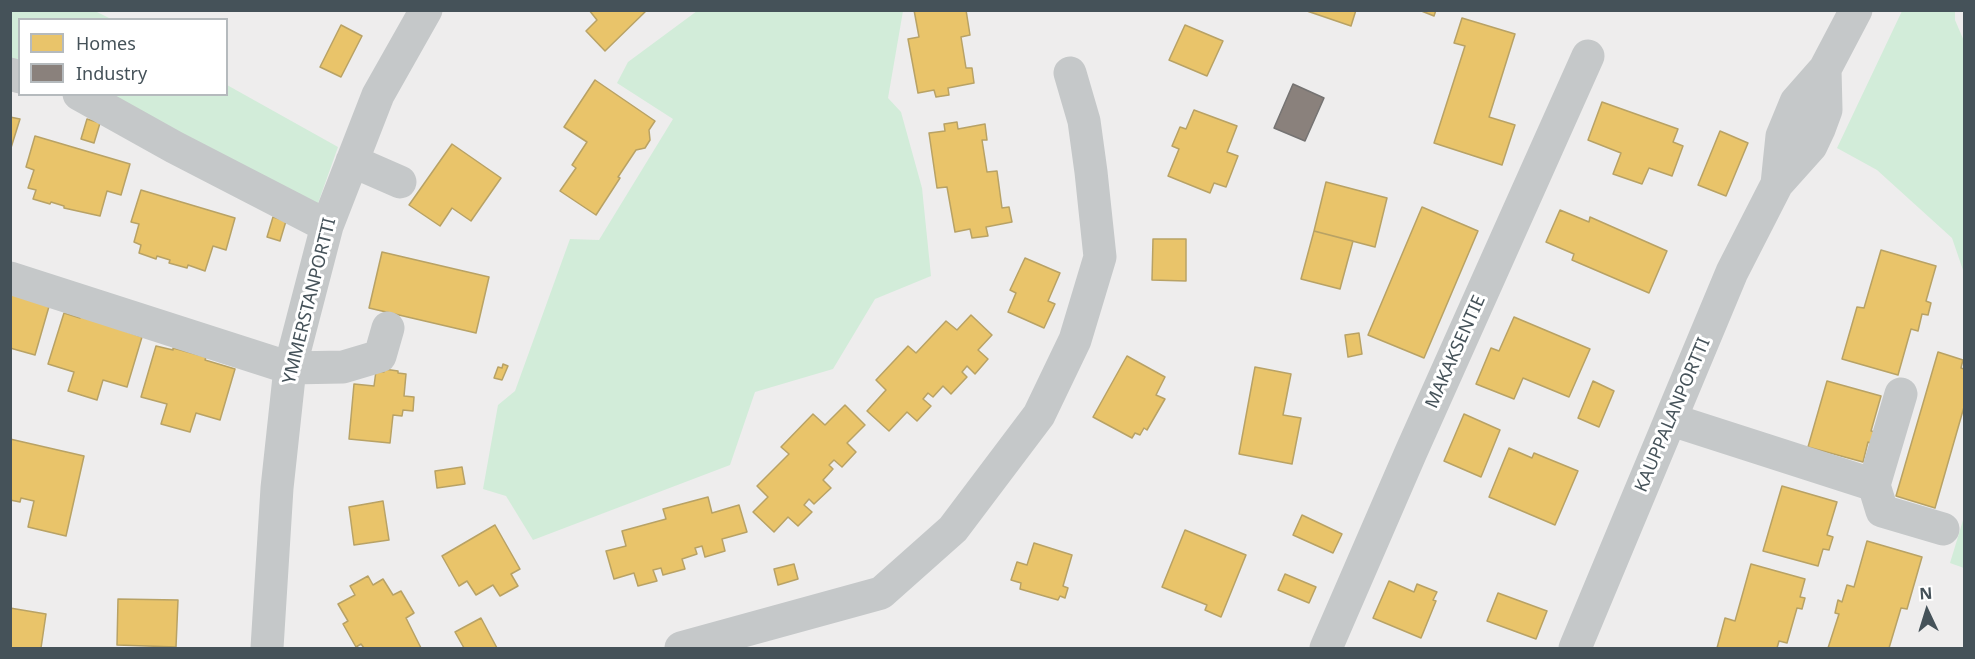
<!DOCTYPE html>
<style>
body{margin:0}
#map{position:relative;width:1975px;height:659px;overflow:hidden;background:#eeeded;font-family:"Noto Sans",sans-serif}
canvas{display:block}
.frame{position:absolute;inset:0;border:12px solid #455259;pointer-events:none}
.legend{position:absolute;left:18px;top:18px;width:210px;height:78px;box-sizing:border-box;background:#fff;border:2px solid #b5babd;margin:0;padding:8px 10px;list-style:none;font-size:18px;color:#455259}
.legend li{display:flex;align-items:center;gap:12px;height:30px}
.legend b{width:30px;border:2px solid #b5babd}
.north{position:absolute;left:1897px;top:581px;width:60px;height:60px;-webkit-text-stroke:4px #fff;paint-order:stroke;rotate:356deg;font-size:16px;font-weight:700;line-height:24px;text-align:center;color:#455259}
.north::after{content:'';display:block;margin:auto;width:21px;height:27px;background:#455259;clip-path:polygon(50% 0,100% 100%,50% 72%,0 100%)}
</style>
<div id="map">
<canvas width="1975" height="659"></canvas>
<div class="frame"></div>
<ul class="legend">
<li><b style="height:16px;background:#e9c46a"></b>Homes</li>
<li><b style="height:16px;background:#8a817c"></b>Industry</li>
</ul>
<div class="north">N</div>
</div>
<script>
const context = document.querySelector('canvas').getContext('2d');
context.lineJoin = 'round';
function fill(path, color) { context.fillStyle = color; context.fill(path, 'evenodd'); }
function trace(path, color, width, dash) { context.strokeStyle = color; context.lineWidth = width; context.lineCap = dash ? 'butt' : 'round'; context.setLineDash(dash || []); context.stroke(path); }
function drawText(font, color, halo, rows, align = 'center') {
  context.font = font + ' "Noto Sans",sans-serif'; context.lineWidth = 6; context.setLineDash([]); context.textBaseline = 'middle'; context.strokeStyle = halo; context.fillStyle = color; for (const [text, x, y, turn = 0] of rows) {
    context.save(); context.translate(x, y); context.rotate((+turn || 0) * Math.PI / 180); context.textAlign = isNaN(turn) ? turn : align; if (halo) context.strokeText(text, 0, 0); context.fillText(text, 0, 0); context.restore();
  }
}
const green = new Path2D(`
 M10,11H95L111,19L20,20L19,64L11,61Z
 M697,11H903L888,98L901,112L922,188L931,276L875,299L833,369L755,392L730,465L533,540L506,496L483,489L498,405L515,391L570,239L599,240L673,119L617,83L628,62Z
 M1902,11H1955V20L1964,41V273L1952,238L1877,170L1837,148Z
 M227,85L338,147L316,209L108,95L226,94Z
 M1964,517V568L1950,563Z`);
const homes = new Path2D(`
 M589,10H647L605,51L586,31L597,20Z
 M914,10H966L970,35L961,37L966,68H972L974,83L948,88L949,95L936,97L934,90L918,93L908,39L919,37Z
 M1304,10H1356L1351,26Z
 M1419,10H1436L1434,16Z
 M1462,18L1515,34L1489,117L1515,125L1502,165L1434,143L1465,46L1454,43Z
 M341,25L362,36L341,77L320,67Z
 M1185,25L1223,41L1207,76L1169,60Z
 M595,80L655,121L649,130L650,140L645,148L636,150L618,177L620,178L596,215L560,191L576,168L572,165L587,142L564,127Z
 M1602,102L1678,129L1673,142L1683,146L1672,176L1649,168L1642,184L1613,174L1621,153L1588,140Z
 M1194,110L1237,126L1227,152L1238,156L1226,187L1214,183L1210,193L1168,176L1179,149L1172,146L1180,127L1186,129Z
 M10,117L20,119L10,151Z
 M87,119L100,123L94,143L81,139Z
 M957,122L958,129L985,124L987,140H982L987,172L997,171L1002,208L1009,207L1012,222L986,227L988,236L972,238L970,229L955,232L947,187L937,188L929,133L945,131L944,124Z
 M1720,131L1748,143L1726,196L1698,185Z
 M35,136L130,164L121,195L107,191L100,216L64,208V206L51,202L50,204L33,199L36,190L28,188L34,170L26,167Z
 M452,144L501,178L471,221L452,208L440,226L409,205Z
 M1326,182L1387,198L1375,247L1314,231Z
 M141,190L235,218L226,250L213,246L205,271L188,265L187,268L169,263L170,260L157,256L156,259L139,253L141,245L134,242L139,224L131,222Z
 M1422,207L1478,231L1424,358L1368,335Z
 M1560,210L1589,222L1590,217L1667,251L1649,293L1572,260L1574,254L1546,242Z
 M273,217L286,221L280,241L267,237Z
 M1314,231L1353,241L1340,289L1301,279Z
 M1153,239H1186V281L1152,280Z
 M1881,250L1936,266L1926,301L1931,303L1928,315L1922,314L1918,331L1911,329L1898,375L1842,359L1857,307L1864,308Z
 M382,252L489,277L476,333L369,308Z
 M1025,258L1060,273L1048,301L1055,304L1044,328L1008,312L1016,293L1010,290Z
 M10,289L50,303L35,355L10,348Z
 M64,313L80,318L81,315L142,337L127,387L103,380L97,400L68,391L74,372L48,364Z
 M971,315L992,335L978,350L988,359L975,374L967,366L962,372L967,377L951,394L943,386L933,397L928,393L923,399L931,406L917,421L907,412L889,431L867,411L886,390L876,380L908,346L916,353L946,321L957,330Z
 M1514,317L1590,349L1569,397L1523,378L1514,399L1476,384L1491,348L1499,351Z
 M1359,333L1362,354L1348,357L1345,335Z
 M156,346L173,350V348L206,357L205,360L235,369L220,420L196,413L190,432L161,424L167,404L141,397Z
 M1938,352L1963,360L1961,368L1964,369V407L1935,508L1896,496Z
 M1127,356L1165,377L1156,395L1165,399L1147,430L1144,428L1140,435L1135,433L1132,438L1093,417Z
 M503,364L508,366L502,380L494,378L498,367L502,368Z
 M1255,367L1291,374L1283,415L1301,418L1292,464L1239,454Z
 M384,369L398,371V373L406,374L404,396L414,397L413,411L403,410L402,416L393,415L390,443L349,439L354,384L374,386L376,371L384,372Z
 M1593,381L1614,391L1599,427L1578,418Z
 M1827,381L1881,396L1871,431L1876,432L1873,444L1868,442L1863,462L1808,447Z
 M845,405L865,425L847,443L856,452L842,467L834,460L829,465L833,469L823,480L831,488L814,504L809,499L804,505L812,512L798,526L788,517L774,532L753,512L768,497L757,486L789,454L781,447L813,414L825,425Z
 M1464,414L1500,430L1481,477L1444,461Z
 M10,439L84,456L66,536L28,527L34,501L21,498L20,502L10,500Z
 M1509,448L1532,458L1534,453L1578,471L1555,525L1489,497Z
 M462,467L465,484L437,488L435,471Z
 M1782,486L1837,502L1827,535L1833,537L1829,550L1823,549L1818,566L1763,551Z
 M708,497L712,513L739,505L747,532L722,539L725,551L705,557L702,546L695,548L697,554L682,559L685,569L663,575L661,568L653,570L657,581L638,586L634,573L614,579L606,551L626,546L622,531L666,519L663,509Z
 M383,501L389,540L354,545L349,507Z
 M1302,515L1342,534L1333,553L1293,535Z
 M495,525L520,569L511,574L518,586L500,596L493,585L476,595L467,581L459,586L442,556Z
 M1185,530L1246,555L1221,617L1205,610L1207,605L1162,587Z
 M1867,541L1922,557L1907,609L1901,608L1889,648H1828L1839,614L1835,613L1838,600L1842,602L1847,585L1854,587Z
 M1034,543L1072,555L1063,586L1068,588L1065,598L1060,596L1058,600L1020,589L1021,583L1011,580L1017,562L1027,565Z
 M794,564L798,579L778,585L774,569Z
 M1751,564L1805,579L1800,597L1805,598L1802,609L1797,608L1787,643L1779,641L1777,648H1717L1725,618L1735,621Z
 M1285,574L1316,587L1309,603L1278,590Z
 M368,576L373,585L383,579L393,595L401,591L414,613L406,618L421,648H364L361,644L356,647L343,624L348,621L338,604L355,595L350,586Z
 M1389,581L1414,592L1417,584L1437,592L1433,600L1436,601L1421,638L1373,618Z
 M1498,593L1547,611L1536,639L1487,621Z
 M118,599L178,600L176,647L117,645Z
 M10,608L46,614L41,648H10Z
 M481,618L497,648H464L455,632Z`);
const industry = new Path2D(`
 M1293,84L1324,98L1305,141L1274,128Z`);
const minor = new Path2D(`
 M10,74L20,77
 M79,94L174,147L327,226
 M352,161L400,182
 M1777,184L1782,136L1796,102L1825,69L1856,10
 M10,278L290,368L343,367L380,356L388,328
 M1672,420L1874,485L1882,511L1943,529
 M1874,485L1901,394
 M267,648L277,488L290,368L327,226L378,95L426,10
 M681,648L881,593L953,529L1039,415L1075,340L1100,257L1091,172L1084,121L1070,73
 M1326,648L1411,452L1588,56
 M1575,648L1732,272L1777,184L1811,146L1819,129L1826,110L1825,69`);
const streetNames = [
 ["YMMERSTANPORTTI",310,301,-76],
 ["MAKAKSENTIE",1456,352,-66],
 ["KAUPPALANPORTTI",1673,415,-67]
];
fill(green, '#d2ecd9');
fill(homes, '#e9c46a');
trace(homes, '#b8a265', 1.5);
fill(industry, '#8a817c');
trace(industry, '#757372', 1.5);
trace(minor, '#c5c8c9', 33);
drawText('18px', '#455259', '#fff', streetNames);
</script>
